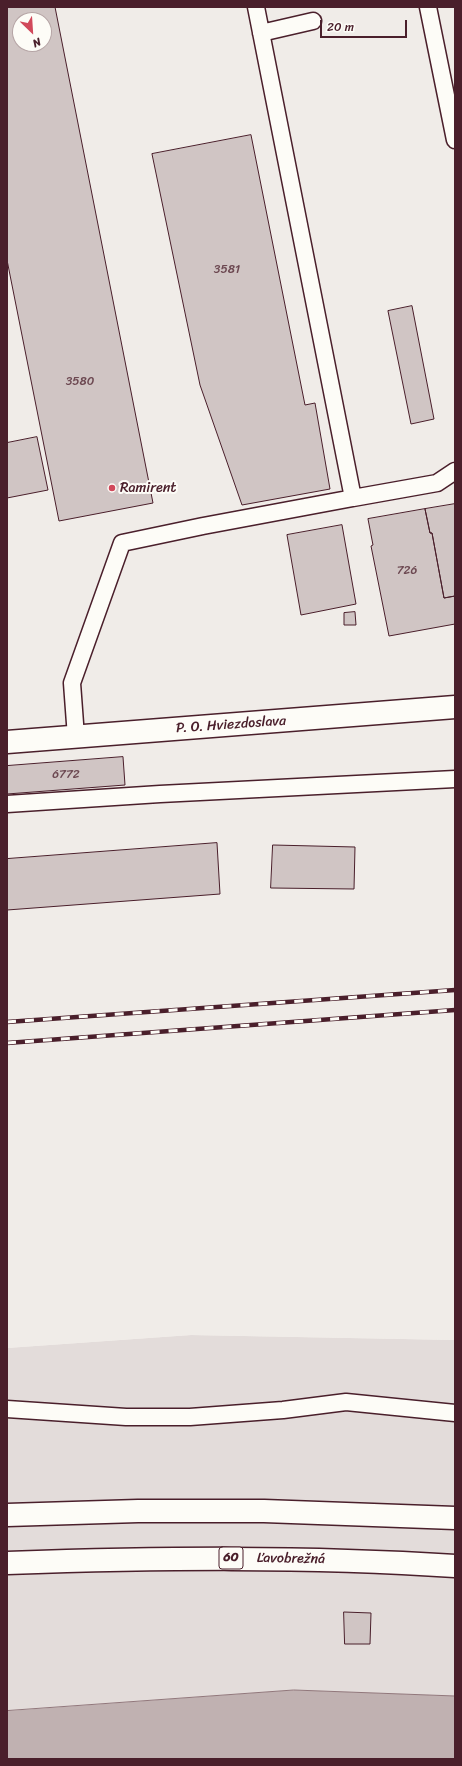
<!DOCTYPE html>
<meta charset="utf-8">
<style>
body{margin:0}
#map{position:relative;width:462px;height:1766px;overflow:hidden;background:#fdfcf7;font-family:Sriracha,sans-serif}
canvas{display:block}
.frame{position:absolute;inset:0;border:8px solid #4a1f2b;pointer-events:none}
.north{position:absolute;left:12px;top:12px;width:40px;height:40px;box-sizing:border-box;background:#fdfcf7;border:1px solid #b5a4a5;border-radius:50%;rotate:155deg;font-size:11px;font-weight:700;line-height:16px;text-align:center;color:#4a1f2b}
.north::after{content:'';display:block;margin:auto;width:14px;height:18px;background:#d1495b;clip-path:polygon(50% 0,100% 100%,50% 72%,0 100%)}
.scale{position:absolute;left:320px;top:20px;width:87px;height:18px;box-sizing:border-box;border:2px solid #4a1f2b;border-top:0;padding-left:5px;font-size:12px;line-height:14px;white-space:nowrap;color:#4a1f2b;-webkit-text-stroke:3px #fdfcf7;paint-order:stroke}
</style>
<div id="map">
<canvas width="462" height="1766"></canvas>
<div class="frame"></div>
<div class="north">N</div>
<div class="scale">20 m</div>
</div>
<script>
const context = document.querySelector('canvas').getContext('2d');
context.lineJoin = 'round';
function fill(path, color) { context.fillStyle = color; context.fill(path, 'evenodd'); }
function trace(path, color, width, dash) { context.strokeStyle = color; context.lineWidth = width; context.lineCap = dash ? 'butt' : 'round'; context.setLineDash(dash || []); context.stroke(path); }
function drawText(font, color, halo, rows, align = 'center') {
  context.font = font + ' Sriracha,sans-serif'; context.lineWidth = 4; context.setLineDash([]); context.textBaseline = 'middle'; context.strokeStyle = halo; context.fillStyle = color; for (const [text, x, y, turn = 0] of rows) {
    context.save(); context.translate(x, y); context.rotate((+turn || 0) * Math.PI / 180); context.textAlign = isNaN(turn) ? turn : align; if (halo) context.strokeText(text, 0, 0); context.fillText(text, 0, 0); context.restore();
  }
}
const built = new Path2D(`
 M7,7H455V1340L191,1335L7,1348ZM20,20H44V44H20Z`);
const green = new Path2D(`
 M191,1335L455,1340V1696L294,1690L7,1711V1348Z`);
const water = new Path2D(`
 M294,1690L455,1696V1759H7V1711Z`);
const building = new Path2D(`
 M7,7H55L153,503L59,521L7,260ZM20,20H44V44H20Z
 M251,135L305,405L315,403L330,489L242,505L200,385L152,154Z
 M412,306L434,419L411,424L388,311Z
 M37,437L48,490L7,498V443Z
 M455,504V596L444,598L432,533H430L425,509Z
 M425,509L430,533H432L444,598L455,596V624L389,636L371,546L373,545L368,519Z
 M342,525L356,604L301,615L287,535Z
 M355,612L356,625H344V613Z
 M123,757L125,785L7,794V766Z
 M217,843L220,894L7,910V859Z
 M273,845L355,847L354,889L271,888Z
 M344,1612L371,1613L370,1644H345Z`);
const service = new Path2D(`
 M428,7L455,140
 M261,33L313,21
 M353,498L437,483L455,471
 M76,737L72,683L122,543L203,526L353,498L256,7
 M7,804L160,794L455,779
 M7,1409L126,1417H190L283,1410L346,1402L455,1413`);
const minor = new Path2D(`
 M7,742L455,707`);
const primary = new Path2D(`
 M7,1515L138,1511H264L455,1518
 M7,1563C156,1558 306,1556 455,1566`);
const rail = new Path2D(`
 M7,1022L455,990
 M7,1043L455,1010`);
const markers = [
 [112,488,4,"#d1495b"]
];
const numberNames = [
 ["3581",227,270],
 ["3580",80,382],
 ["726",407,571],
 ["6772",66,775]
];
const shields = [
 [231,1558,24]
];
const shieldNames = [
 ["60",231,1558]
];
const poiNames = [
 ["Ramirent",120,488]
];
const streetNames = [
 ["P. O. Hviezdoslava",231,725,-4],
 ["Ľavobrežná",291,1559,1]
];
fill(built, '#f0ece8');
fill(green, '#e3dcda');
fill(water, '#c0b1b1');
trace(water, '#91777b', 1);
fill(building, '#d0c5c4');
trace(building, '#4a1f2b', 1);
trace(service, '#4a1f2b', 19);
trace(minor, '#4a1f2b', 25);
trace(primary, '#4a1f2b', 25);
trace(service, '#fdfcf7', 16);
trace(minor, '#fdfcf7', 22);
trace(primary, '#fdfcf7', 22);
trace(rail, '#4a1f2b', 4.5);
trace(rail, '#fdfcf7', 3, [9]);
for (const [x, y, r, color] of markers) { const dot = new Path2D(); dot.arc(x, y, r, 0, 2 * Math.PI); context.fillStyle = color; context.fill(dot); trace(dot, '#fdfcf7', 1.5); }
drawText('12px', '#6c4851', null, numberNames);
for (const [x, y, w] of shields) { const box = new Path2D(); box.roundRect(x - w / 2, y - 11, w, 22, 3); context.fillStyle = '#fdfcf7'; context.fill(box); trace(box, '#4a1f2b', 1); }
drawText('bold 13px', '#4a1f2b', null, shieldNames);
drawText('14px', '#4a1f2b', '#fdfcf7', poiNames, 'left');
drawText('14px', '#4a1f2b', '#fdfcf7', streetNames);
</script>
